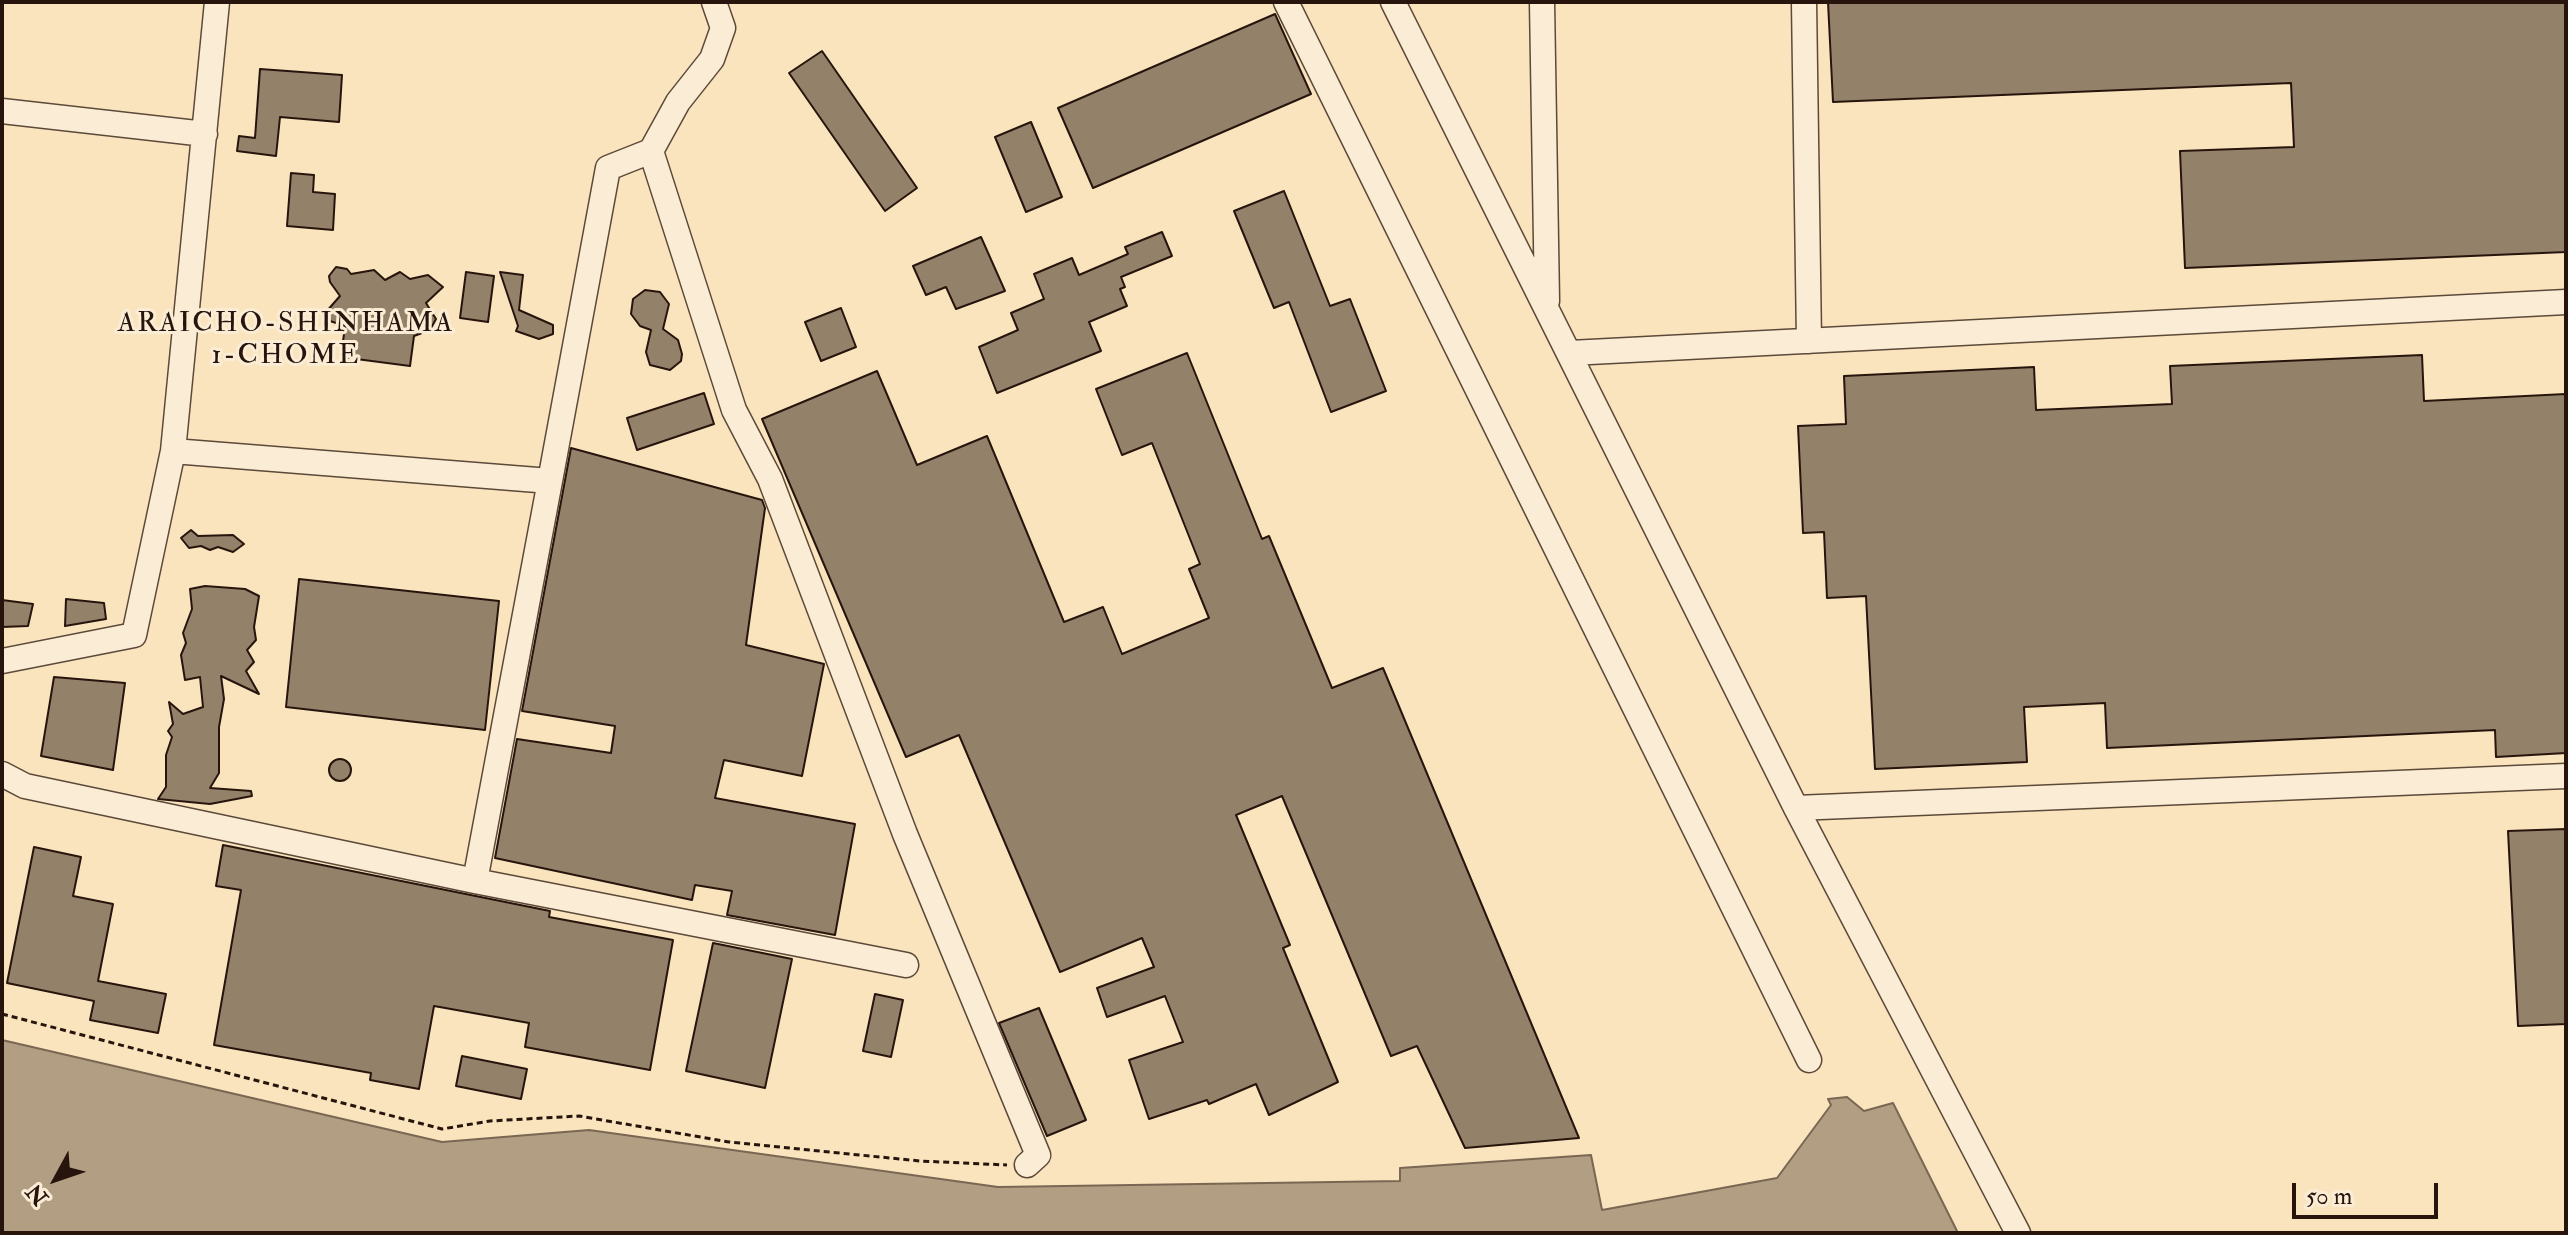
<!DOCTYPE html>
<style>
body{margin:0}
#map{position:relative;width:2568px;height:1235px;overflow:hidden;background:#f9e4be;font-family:"IM FELL Double Pica",serif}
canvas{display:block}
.frame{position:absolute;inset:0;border:4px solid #27150d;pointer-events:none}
.north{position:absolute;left:16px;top:1139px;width:80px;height:80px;-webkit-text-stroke:6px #fbedd5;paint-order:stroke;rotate:230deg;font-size:22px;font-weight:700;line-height:32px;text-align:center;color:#27150d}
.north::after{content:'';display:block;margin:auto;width:28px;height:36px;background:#27150d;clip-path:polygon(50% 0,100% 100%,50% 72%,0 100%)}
.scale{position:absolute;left:2292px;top:1183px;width:146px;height:36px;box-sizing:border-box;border:4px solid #27150d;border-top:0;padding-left:10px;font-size:24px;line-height:28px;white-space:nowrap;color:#27150d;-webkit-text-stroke:6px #fbedd5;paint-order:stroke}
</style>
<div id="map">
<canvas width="2568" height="1235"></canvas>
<div class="frame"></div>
<div class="north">N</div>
<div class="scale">50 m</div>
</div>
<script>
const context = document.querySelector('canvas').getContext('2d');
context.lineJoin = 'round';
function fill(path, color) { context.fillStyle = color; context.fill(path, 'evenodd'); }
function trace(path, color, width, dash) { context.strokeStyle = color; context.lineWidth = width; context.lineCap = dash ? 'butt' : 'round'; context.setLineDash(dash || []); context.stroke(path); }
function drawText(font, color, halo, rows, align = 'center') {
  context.font = font + ' "IM FELL Double Pica",serif'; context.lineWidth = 6; context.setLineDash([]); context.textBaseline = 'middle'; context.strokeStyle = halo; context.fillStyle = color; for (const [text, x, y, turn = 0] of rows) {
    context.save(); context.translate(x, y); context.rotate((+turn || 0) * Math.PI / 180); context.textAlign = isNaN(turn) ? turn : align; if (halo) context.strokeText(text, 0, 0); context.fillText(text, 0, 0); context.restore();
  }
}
const water = new Path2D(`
 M2,1040L442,1142L589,1130L998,1187L1400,1181V1168L1591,1155L1602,1210L1777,1178L1831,1105L1828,1099L1847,1097L1864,1111L1893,1103L1958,1233H2Z`);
const building = new Path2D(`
 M1828,2H2566V252L2185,268L2180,151L2294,147L2291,83L1833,102Z
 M1275,14L1311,94L1093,188L1058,108Z
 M822,51L917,188L885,211L789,73Z
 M260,69L342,75L339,122L280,117L276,156L237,151L239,136L255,138Z
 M1031,122L1062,197L1026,212L995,137Z
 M291,173L314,175L313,192L335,194L333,230L287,226Z
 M1284,191L1330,306L1350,299L1386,391L1331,412L1289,302L1274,308L1234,211Z
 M1162,232L1172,256L1121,277L1125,287L1120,289L1127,306L1089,322L1101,351L997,393L979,347L1018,330L1011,313L1044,299L1034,274L1072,258L1079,275L1128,254L1125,247Z
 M981,237L1005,291L956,309L946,287L926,295L913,266Z
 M336,267L347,269L351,274L374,270L385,280L400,272L410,279L428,275L443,287L426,303L436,319L430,330L414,336L410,366L341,357L345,326L330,321L326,312L340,296L330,282L329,276Z
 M466,272L494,276L488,322L460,318Z
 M500,272L523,275L519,310L553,325V334L539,339L516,331L518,326Z
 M645,290L660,292L669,304L663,329L678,340L682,354L681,361L670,370L650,365L646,352L651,330L640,326L631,314L633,299Z
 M841,308L856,347L821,361L805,322Z
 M1187,353L1262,539L1269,536L1332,688L1383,668L1579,1138L1465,1148L1417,1046L1391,1056L1282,796L1236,815L1290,945L1283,948L1338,1082L1269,1115L1256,1084L1209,1104L1207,1100L1149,1119L1129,1060L1183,1042L1165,996L1107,1017L1097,988L1154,967L1142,938L1060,972L959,735L906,757L762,419L877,371L917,465L987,436L1064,622L1103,607L1122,654L1209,618L1189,569L1200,564L1152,443L1122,455L1096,389Z
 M2422,355L2424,401L2566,394V753L2496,757L2495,730L2107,748L2105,703L2024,707L2027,762L1875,769L1866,596L1827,598L1824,532L1803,533L1798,426L1846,424L1844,376L2034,367L2036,410L2172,404L2170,366Z
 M704,393L714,424L637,450L627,418Z
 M571,448L762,500L765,508L746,645L824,664L802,776L724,760L715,798L855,824L835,935L727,915L732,891L695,885L692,900L495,858L517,739L611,753L615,726L522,711Z
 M191,530L198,536L233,535L244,544L233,552L218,547L210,550L201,546L189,548L181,538Z
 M299,579L499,601L485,730L286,707Z
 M205,586L245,589L259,596L254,627L256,640L247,650L254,662L246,671L259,694L221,676L224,699L219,727V773L210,788L251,791L252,796L210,804L158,799L166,787V755L172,737L168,731L173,724L169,702L183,714L203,707L200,677L185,680L181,655L186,643L183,633L192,609L190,589Z
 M66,599L104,603L106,619L65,626Z
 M2,600L33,604L28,626L2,627Z
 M54,677L125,683L113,770L41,756Z
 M329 770a11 11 0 1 1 22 0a11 11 0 1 1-22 0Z
 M2566,829V1024L2518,1026L2508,831Z
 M223,845L550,911L549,917L673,940L650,1070L525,1047L529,1023L434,1006L419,1089L370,1080L371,1073L214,1045L241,890L216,886Z
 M34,847L81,857L73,896L113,904L98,981L166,994L158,1033L90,1020L94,1001L7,983Z
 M713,943L792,959L765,1088L686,1071Z
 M875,994L903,1000L891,1057L863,1051Z
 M1039,1008L1086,1120L1047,1136L999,1023Z
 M462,1056L527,1069L521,1099L456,1086Z`);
const path = new Path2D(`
 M2,1014L442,1129L490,1121L579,1116L729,1142L920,1161L1007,1165`);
const minor = new Path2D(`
 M714,2L723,28L712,59L678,102L651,151L734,410L770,479L905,834L1038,1155L1027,1165
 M1286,2L1809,1060
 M1393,2L1796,808L2018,1233
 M1542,2L1547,301
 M1804,2L1809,341
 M2,111L205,134
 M1570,353L2566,302
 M173,451L550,481L608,168L651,151
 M2,661L134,635L173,451L217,2
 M2,774L25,786L475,881L906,965
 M1796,808L2566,776
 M475,881L550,481`);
const neighbourhoodNames = [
 ["ARAICHO-SHINHAMA",286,325],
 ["1-CHOME",286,357]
];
fill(water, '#b29e82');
trace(water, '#7a6753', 2);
fill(building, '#948169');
trace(building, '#27150d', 2);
trace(minor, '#5c4939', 27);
trace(path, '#27150d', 3, [6, 4]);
trace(minor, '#fbedd5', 24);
context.letterSpacing = '2px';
drawText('28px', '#27150d', '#fbedd5', neighbourhoodNames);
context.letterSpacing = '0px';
</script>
